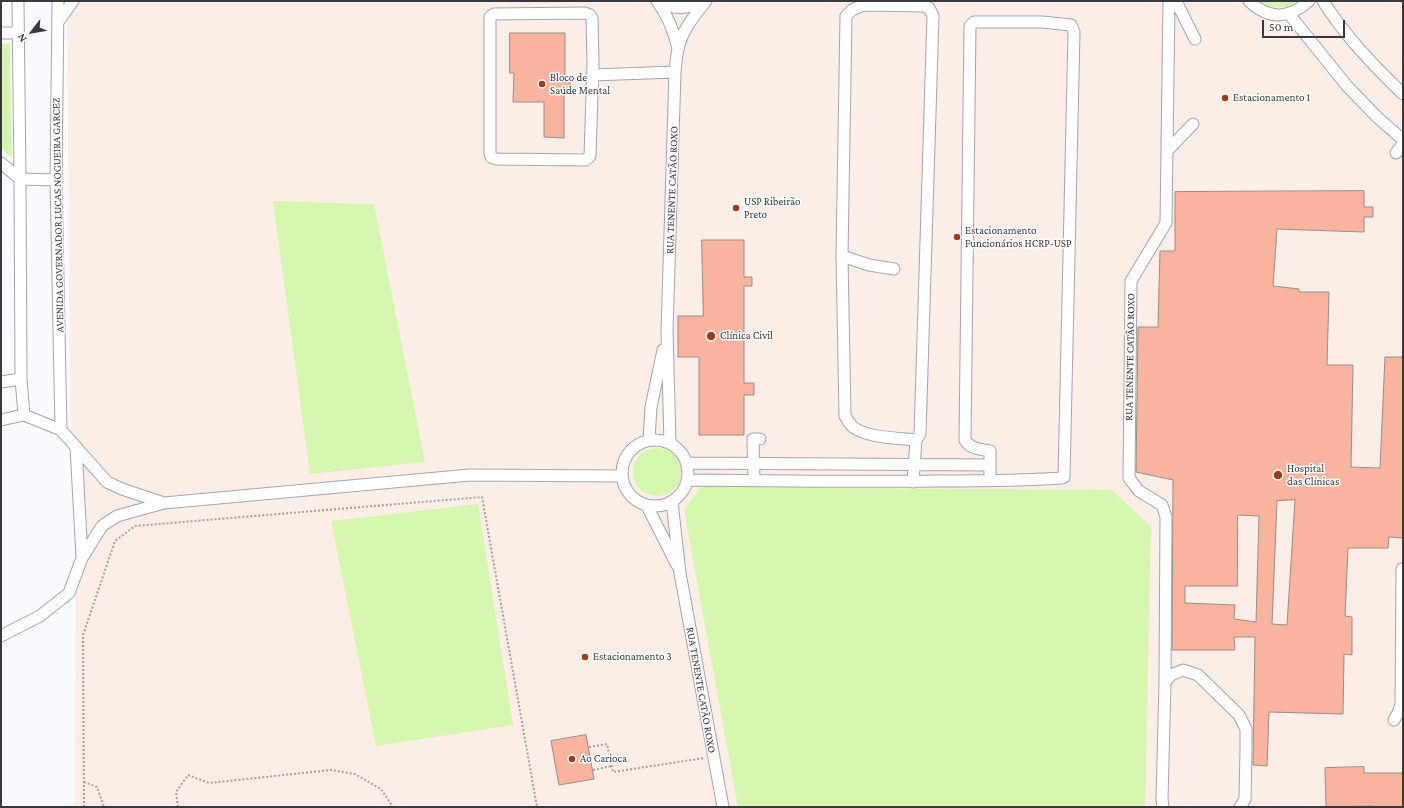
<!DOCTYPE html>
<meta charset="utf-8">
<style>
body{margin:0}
#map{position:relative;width:1404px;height:808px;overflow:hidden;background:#f9faff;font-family:"Crimson Pro",serif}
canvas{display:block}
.frame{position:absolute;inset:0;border:2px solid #38393c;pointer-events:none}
.north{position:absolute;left:12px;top:12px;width:40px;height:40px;-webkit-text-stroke:3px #fff;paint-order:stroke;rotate:239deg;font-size:11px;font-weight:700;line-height:16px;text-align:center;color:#38393c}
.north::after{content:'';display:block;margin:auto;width:14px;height:18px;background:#38393c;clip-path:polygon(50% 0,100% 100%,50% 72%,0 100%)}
.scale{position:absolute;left:1262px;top:20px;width:83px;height:18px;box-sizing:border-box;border:2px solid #38393c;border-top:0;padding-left:5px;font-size:12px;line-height:14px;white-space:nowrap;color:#38393c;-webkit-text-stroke:3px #fff;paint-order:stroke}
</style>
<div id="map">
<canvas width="1404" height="808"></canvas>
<div class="frame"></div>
<div class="north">N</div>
<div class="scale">50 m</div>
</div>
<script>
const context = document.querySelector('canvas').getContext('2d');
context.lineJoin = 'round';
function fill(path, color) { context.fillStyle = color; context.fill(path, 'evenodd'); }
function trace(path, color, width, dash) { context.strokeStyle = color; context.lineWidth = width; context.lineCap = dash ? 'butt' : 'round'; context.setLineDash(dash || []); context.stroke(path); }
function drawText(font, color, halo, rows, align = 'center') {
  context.font = font + ' "Crimson Pro",serif'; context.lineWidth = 3; context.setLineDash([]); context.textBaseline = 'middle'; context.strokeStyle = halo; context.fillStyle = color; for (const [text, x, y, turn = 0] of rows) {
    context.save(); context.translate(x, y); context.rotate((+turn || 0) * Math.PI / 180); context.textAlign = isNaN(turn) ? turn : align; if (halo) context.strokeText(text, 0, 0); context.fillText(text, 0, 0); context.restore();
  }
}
const education = new Path2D(`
 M67,1H1403V807H74L76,514L70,415Z`);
const green = new Path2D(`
 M1259,1H1297C1286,10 1271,9 1259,1Z
 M10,43L12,158L1,149V44Z
 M273,201L374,204L425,462L310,474Z
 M633 472a24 24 0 1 1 48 0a24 24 0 1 1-48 0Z
 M701,487L1112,490L1151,526L1145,807H738L684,510Z
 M478,504L513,725L376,746L331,521Z`);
const building = new Path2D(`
 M510,33H565V78L570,81L571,91L564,94V138L544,137V102H513L514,73H510Z
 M1364,191V207H1373V217H1364V232L1277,229L1273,286L1299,289V292H1329L1327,365H1353L1351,467L1380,468L1385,357H1403V538L1389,537L1388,548H1348L1345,616L1352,617V655L1344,654L1343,714L1269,712L1267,766L1253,765L1255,637H1234L1235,650H1172L1173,480L1136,472L1138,327H1158L1160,251H1175V192ZM1295,500L1287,625L1272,624L1277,501ZM1238,515L1259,516L1256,622L1234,619L1235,605L1185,603V586H1237Z
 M702,240H744V277H752V286H744V383H754V395H744V435H699V357H678V316H703Z
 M586,735L594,779L559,785L551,741Z
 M1364,767V773H1403V807H1374V806L1326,807L1325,768Z`);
const path = new Path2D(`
 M589,747L607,744L613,772L704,758
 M593,770L612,766
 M84,782L97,787L104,807
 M84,807L83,635L115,541L135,526L482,497L537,807
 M178,807L176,792L188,775L209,783L331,770L355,774L381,789L393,807`);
const minor = new Path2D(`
 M18,1L20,179L21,379L24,415
 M58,1L56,180L61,430
 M657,1C668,16 674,31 678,49
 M660,1C674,11 690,8 705,1
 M1176,1L1195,39
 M1249,1C1269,20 1289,19 1309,1
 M1323,1C1345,36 1374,66 1403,94
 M585,13L590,15L592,18L593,64L590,156L586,160L496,159L491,157L490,153V17L494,14Z
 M1289,14L1347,86L1377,117L1403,140
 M58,22L73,1
 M1,33H18
 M592,75L675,72
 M1167,151L1193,124
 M1396,153L1403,144
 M1,163L20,179
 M20,179L56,180
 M842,256L869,265L894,269
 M1,382L21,379
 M1,420L24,415L61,430L76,447L82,558L69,593L40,616L1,636
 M622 473a33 33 0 1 1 66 0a33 33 0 1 1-66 0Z
 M649,440L651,407L663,350
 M670,443L667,331L675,72C676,65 676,57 678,50C681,31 695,15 706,1
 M76,447L107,482L122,489L164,503L117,516L102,526L82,558
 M687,463L990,465
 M688,480C771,481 854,482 937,481C978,481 1020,481 1061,478L1064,477L1074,32L1071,25L1042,22H974L970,26L965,440C970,449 980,449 990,451V481
 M754,481L753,439H760
 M913,482L916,440L920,434L933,16L929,8L923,6L863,5L852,10L846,16L842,256L845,416C847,420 850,424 853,427C867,438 898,438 916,440
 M672,502L680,573L723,807
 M164,503L470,475L621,476
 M647,506L677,565
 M1165,682L1171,675L1183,670L1198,675L1239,715L1246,729V750L1245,799L1240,807
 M1394,720L1399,711L1401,704L1402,569
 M1163,807L1162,799L1165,682L1166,517L1162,505L1139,491L1129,478L1131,281L1166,223L1169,1`);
const markers = [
 [542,84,4,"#a1391c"],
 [1225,98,4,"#a1391c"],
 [736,208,4,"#a1391c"],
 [957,237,4,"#a1391c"],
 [711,336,5,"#a1391c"],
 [1278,475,5,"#a1391c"],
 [585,657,4,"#a1391c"],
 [572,759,4,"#a1391c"]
];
const poiNames = [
 ["Bloco de",550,78],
 ["Saúde Mental",550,91],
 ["Estacionamento 1",1233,98],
 ["USP Ribeirão",744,202],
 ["Preto",744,215],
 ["Estacionamento",965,231],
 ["Funcionários HCRP-USP",965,244],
 ["Clínica Civil",720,336],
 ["Hospital",1287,469],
 ["das Clínicas",1287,482],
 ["Estacionamento 3",593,657],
 ["Ao Carioca",580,759]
];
const streetNames = [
 ["RUA TENENTE CATÃO ROXO",672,190,-88],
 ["AVENIDA GOVERNADOR LUCAS NOGUEIRA GARCEZ",58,215,-91],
 ["RUA TENENTE CATÃO ROXO",1130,357,-89],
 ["RUA TENENTE CATÃO ROXO",701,690,80]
];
fill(education, '#fcede7');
fill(green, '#d5f6ae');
fill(building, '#f9b39e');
trace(building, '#958d8b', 1);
trace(minor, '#a2a4ab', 13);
trace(path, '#9fa0a4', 2, [2, 2]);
trace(minor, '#fff', 11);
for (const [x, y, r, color] of markers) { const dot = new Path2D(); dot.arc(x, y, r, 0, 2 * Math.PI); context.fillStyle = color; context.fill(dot); trace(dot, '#fff', 1.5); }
drawText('11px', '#38393c', '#fff', poiNames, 'left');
drawText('11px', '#38393c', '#fff', streetNames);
</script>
